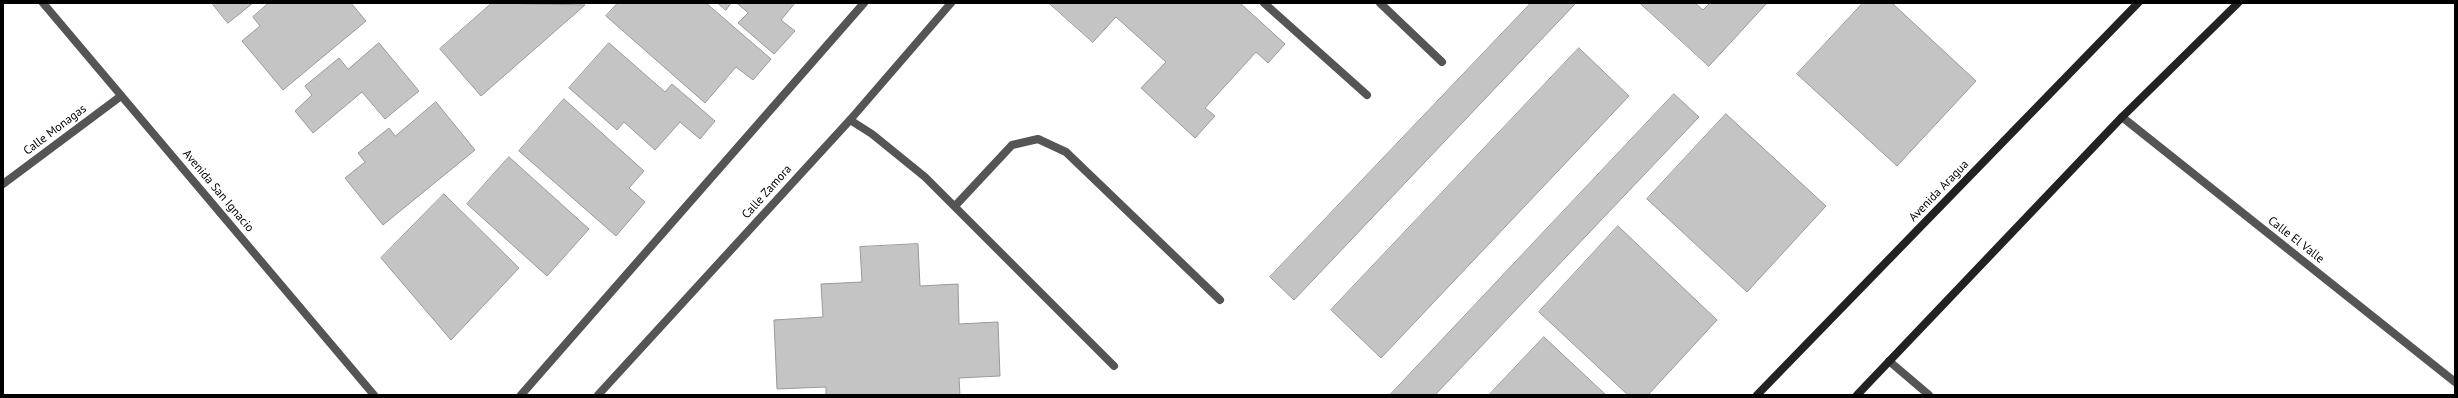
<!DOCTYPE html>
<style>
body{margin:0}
#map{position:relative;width:2458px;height:398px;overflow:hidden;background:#fff;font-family:"PT Sans",sans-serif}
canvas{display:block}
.frame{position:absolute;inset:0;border:4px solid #000;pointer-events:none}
</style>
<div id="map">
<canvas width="2458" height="398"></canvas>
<div class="frame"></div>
</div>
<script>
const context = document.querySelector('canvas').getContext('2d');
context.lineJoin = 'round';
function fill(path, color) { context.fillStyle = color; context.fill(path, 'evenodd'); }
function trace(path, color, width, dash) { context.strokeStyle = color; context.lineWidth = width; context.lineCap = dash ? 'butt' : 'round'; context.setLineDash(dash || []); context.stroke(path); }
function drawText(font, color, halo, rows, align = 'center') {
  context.font = font + ' "PT Sans",sans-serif'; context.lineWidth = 3.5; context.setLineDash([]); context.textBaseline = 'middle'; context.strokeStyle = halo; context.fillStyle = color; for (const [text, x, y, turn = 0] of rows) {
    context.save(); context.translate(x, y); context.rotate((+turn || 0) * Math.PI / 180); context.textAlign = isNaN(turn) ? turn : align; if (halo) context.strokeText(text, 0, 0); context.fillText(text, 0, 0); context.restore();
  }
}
const building = new Path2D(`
 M212,3H253L228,23Z
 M269,3H351L366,21L283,90L242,41L260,26L253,17Z
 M492,3L585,5L481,96L440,49Z
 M618,3H706L771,59L753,80L736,67L705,103L606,16Z
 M718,3H731L726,10Z
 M737,3H795L781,20L795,31L774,54L738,23L748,13Z
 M1049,3H1240L1285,44L1268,63L1256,52L1205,108L1215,116L1195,138L1141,88L1166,62L1116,17L1093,42Z
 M1531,3H1576L1294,300L1270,277Z
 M1640,3H1695L1703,10L1710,3H1767L1709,66Z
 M1863,3H1892L1976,81L1897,166L1797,74Z
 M379,43L419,91L385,119L362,92L313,133L295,111L312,95L305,86L339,58L348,69Z
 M609,43L665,92L672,84L715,121L700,139L680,122L655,150L624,122L617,130L569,88Z
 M1579,48L1629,96L1381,358L1331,310Z
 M1674,94L1699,117L1435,395H1390Z
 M564,99L644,171L629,188L645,202L616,236L519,151Z
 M436,102L475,150L383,225L345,178L365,162L358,153L389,128L395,136Z
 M1726,114L1826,206L1747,292L1647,199Z
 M509,157L589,229L547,276L467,204Z
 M444,194L519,268L451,340L381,258Z
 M1618,226L1717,320L1648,395H1628L1539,312Z
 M918,244L920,286L958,284L959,324L998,322L1000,376L959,378L960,395H826V387L777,389L774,320L823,317L821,284L862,282L860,247Z
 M1544,337L1606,395H1489Z`);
const lane = new Path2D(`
 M1264,3L1367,95
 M1380,3L1442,62
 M850,120L872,134L925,177L1114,366
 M955,206L1012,145L1038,139L1066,152L1220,300`);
const street = new Path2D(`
 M43,3L374,395
 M2122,117L2455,382
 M3,184L121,96
 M1889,361L1929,395
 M521,395L864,3
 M598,395L850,120L951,3`);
const secondary = new Path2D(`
 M1757,395L2138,3
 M1857,395L2122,117L2238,3`);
const streetNames = [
 ["Calle Monagas",55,130,-37],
 ["Avenida San Ignacio",218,191,50],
 ["Avenida Aragua",1939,191,-46],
 ["Calle Zamora",767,192,-48],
 ["Calle El Valle",2296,240,38]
];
fill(building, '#c4c4c4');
trace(building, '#999', 1);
trace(lane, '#555', 8);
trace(street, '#555', 8);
trace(secondary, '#222', 8);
drawText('12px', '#000', '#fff', streetNames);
</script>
